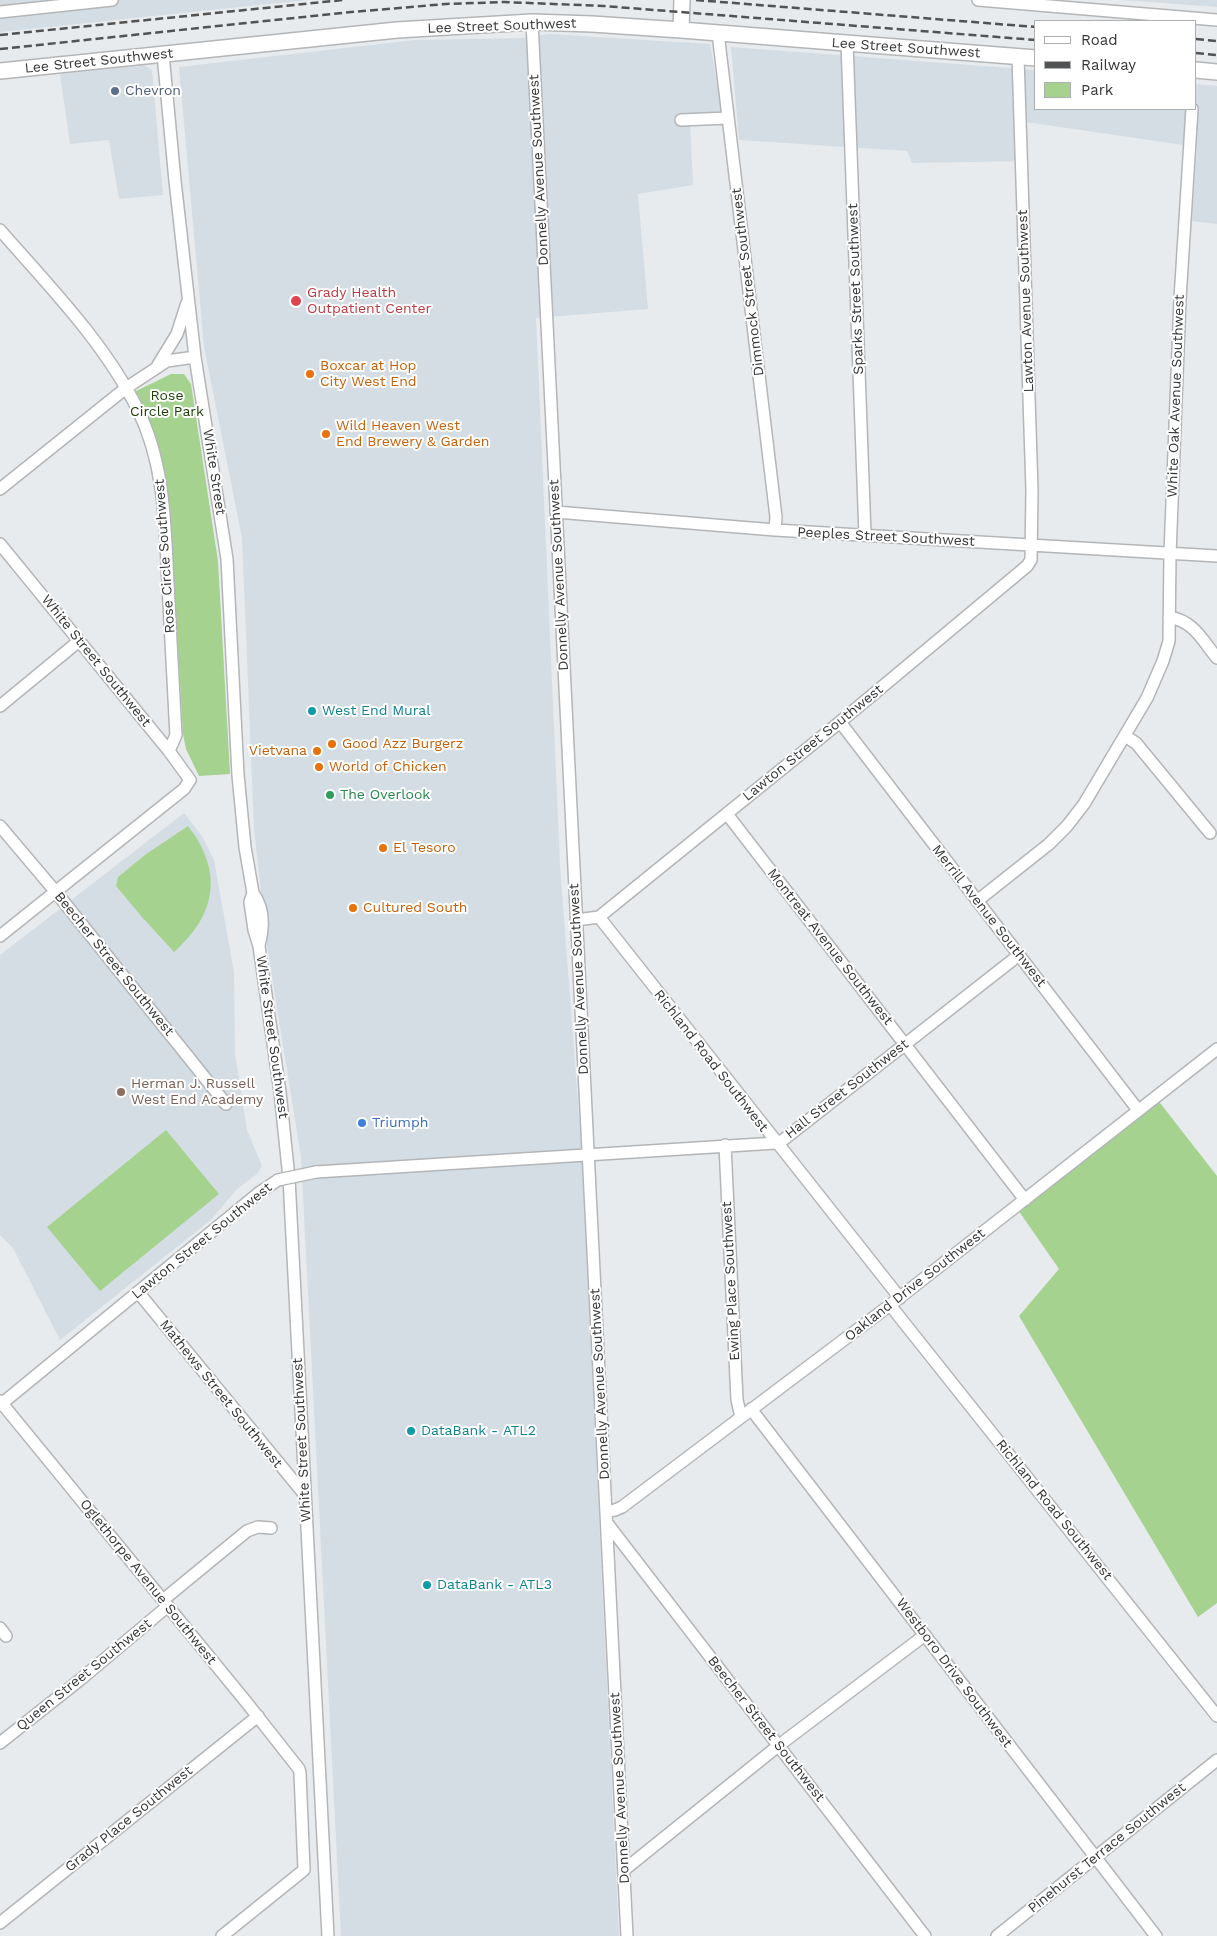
<!DOCTYPE html>
<style>
body{margin:0}
#map{position:relative;width:1217px;height:1936px;overflow:hidden;background:#e8ebed;font-family:"Work Sans",sans-serif}
canvas{display:block}
.legend{position:absolute;left:1034px;top:20px;width:162px;height:90px;box-sizing:border-box;background:#fff;border:1px solid #aeafaf;margin:0;padding:6px 9px;list-style:none;font-size:15px;color:#353637}
.legend li{display:flex;align-items:center;gap:10px;height:25px}
.legend b{width:25px;border:1px solid #aeafaf}
</style>
<div id="map">
<canvas width="1217" height="1936"></canvas>
<ul class="legend">
<li><b style="height:6px;background:#fff"></b>Road</li>
<li><b style="height:6px;background:#515253"></b>Railway</li>
<li><b style="height:14px;background:#a5d38f"></b>Park</li>
</ul>
</div>
<script>
const context = document.querySelector('canvas').getContext('2d');
context.lineJoin = 'round';
function fill(path, color) { context.fillStyle = color; context.fill(path, 'evenodd'); }
function trace(path, color, width, dash) { context.strokeStyle = color; context.lineWidth = width; context.lineCap = dash ? 'butt' : 'round'; context.setLineDash(dash || []); context.stroke(path); }
function drawText(font, color, halo, rows, align = 'center') {
  context.font = font + ' "Work Sans",sans-serif'; context.lineWidth = 4; context.setLineDash([]); context.textBaseline = 'middle'; context.strokeStyle = halo; context.fillStyle = color; for (const [text, x, y, turn = 0] of rows) {
    context.save(); context.translate(x, y); context.rotate((+turn || 0) * Math.PI / 180); context.textAlign = isNaN(turn) ? turn : align; if (halo) context.strokeText(text, 0, 0); context.fillText(text, 0, 0); context.restore();
  }
}
const built = new Path2D(`
 M0,0H307L0,32Z
 M1122,0H1217V7Z
 M549,34L710,44L724,122L690,123L693,185L638,194L648,309L536,318L560,865L581,1143L619,1936H341L301,1157L267,946L254,829L242,538L204,347L179,67L415,40L521,38Z
 M731,47L1036,70V109H1196V84L1217,86V224L1192,221L1197,147L1026,122L1027,161L912,163L907,151L739,140Z
 M144,65L152,70L163,195L119,199L109,140L70,144L60,74Z
 M184,813L202,836L214,860L234,972L235,1054L247,1130L262,1166L257,1174L237,1189L211,1220L60,1340L13,1248L0,1235V955Z`);
const green = new Path2D(`
 M171,374H184L191,384L218,561L230,774L199,776L186,749L183,734L170,508L165,473L156,441L134,392Z
 M188,826C224,872 216,915 174,952L142,917L116,886L118,877L145,855Z
 M1157,1099L1217,1176V1603L1198,1617L1019,1316L1059,1269L1016,1207Z
 M166,1130L219,1194L100,1291L47,1227Z`);
const minor = new Path2D(`
 M978,0L1217,20
 M0,12L112,0
 M532,22L627,1936
 M718,33L776,517L775,530
 M847,43L865,535
 M163,54L175,181L195,357L227,559L238,775L245,847L253,893L250,902L254,930L259,946L280,1092L289,1178L328,1936
 M681,120L728,118
 M0,230C49,286 105,343 138,410C165,465 165,525 168,584C171,635 173,685 176,735L169,751
 M158,365L177,334L187,303
 M0,489L126,388L167,361L195,357
 M556,512L775,530L1217,556
 M0,544L169,751L190,780L184,789L0,936
 M1169,617C1194,621 1202,640 1217,658
 M0,706L79,641
 M840,722L1138,1110
 M1125,736L1136,743L1210,833
 M727,814L1025,1200
 M0,826L55,891L226,1104
 M253,893C264,908 264,927 259,945
 M977,901L1049,844L1067,826L1084,804L1147,698L1163,661L1169,641L1170,554L1180,299L1192,109
 M599,917L900,1298
 M576,920L599,917L840,722L1027,566L1031,560L1032,490L1018,57
 M725,1145L737,1400L741,1417
 M316,1172L776,1143L783,1140L1019,955
 M138,1292L305,1495
 M890,1305L1217,1716
 M0,1401L247,1703L299,1769L300,1773L304,1870L222,1936
 M0,1405L260,1192L278,1180
 M751,1409L1156,1936
 M606,1512L615,1510L622,1507L890,1305L1217,1049
 M607,1523L925,1936
 M163,1600L247,1531L258,1527L271,1528
 M0,1628L6,1636
 M0,1743L81,1679L168,1606
 M624,1870L778,1746L925,1635
 M0,1923L258,1716
 M997,1936L1217,1760`);
const major = new Path2D(`
 M681,30L682,0
 M1196,70L1217,72
 M0,71L397,30L532,22L592,24L681,30L1036,58`);
const rail = new Path2D(`
 M696,0L1036,27
 M0,35L343,0
 M1196,39L1217,41
 M0,49L351,12L446,4L504,2L604,6L1036,40
 M1196,53L1217,55`);
const minorBridge = new Path2D(`
 M278,1180L316,1172`);
const markers = [
 [115,91,5,"#5c6f8a"],
 [296,301,6,"#e0444e"],
 [310,374,5,"#e8710a"],
 [326,434,5,"#e8710a"],
 [312,711,5,"#0f9aa8"],
 [332,744,5,"#e8710a"],
 [317,751,5,"#e8710a"],
 [319,767,5,"#e8710a"],
 [330,795,5,"#2e9e5b"],
 [383,848,5,"#e8710a"],
 [353,908,5,"#e8710a"],
 [121,1092,5,"#8d6e63"],
 [362,1123,5,"#3f7fe0"],
 [411,1431,5,"#0f9aa8"],
 [427,1585,5,"#0f9aa8"]
];
const streetNames = [
 ["Lee Street Southwest",502,26,-2],
 ["Lee Street Southwest",906,48,4],
 ["Lee Street Southwest",99,61,-6],
 ["Donnelly Avenue Southwest",539,170,-93],
 ["Dimmock Street Southwest",748,282,-97],
 ["Sparks Street Southwest",856,289,-92],
 ["Lawton Avenue Southwest",1026,301,-92],
 ["White Oak Avenue Southwest",1176,396,-88],
 ["White Street",214,472,81],
 ["Peeples Street Southwest",886,537,3],
 ["Rose Circle Southwest",165,556,-94],
 ["Donnelly Avenue Southwest",559,575,-93],
 ["White Street Southwest",96,661,51],
 ["Lawton Street Southwest",813,743,-39],
 ["Merrill Avenue Southwest",989,916,52],
 ["Montreat Avenue Southwest",830,947,52],
 ["Beecher Street Southwest",114,964,51],
 ["Donnelly Avenue Southwest",579,979,-93],
 ["White Street Southwest",272,1037,82],
 ["Richland Road Southwest",711,1061,52],
 ["Hall Street Southwest",847,1089,-38],
 ["Lawton Street Southwest",202,1241,-39],
 ["Ewing Place Southwest",731,1281,-93],
 ["Oakland Drive Southwest",915,1285,-38],
 ["Donnelly Avenue Southwest",600,1384,-93],
 ["Mathews Street Southwest",221,1394,51],
 ["White Street Southwest",302,1440,-93],
 ["Richland Road Southwest",1054,1510,51],
 ["Oglethorpe Avenue Southwest",148,1582,51],
 ["Westboro Drive Southwest",954,1673,53],
 ["Queen Street Southwest",84,1675,-39],
 ["Beecher Street Southwest",766,1729,52],
 ["Donnelly Avenue Southwest",620,1788,-93],
 ["Grady Place Southwest",129,1819,-39],
 ["Pinehurst Terrace Southwest",1107,1848,-39]
];
const serviceNames = [
 ["Chevron",125,91]
];
const healthNames = [
 ["Grady Health",307,293],
 ["Outpatient Center",307,309]
];
const foodNames = [
 ["Boxcar at Hop",320,366],
 ["City West End",320,382],
 ["Wild Heaven West",336,426],
 ["End Brewery & Garden",336,442],
 ["Good Azz Burgerz",342,744],
 ["Vietvana",307,751,"right"],
 ["World of Chicken",329,767],
 ["El Tesoro",393,848],
 ["Cultured South",363,908]
];
const parkNames = [
 ["Rose",167,396],
 ["Circle Park",167,412]
];
const cultureNames = [
 ["West End Mural",322,711],
 ["DataBank - ATL2",421,1431],
 ["DataBank - ATL3",437,1585]
];
const leisureNames = [
 ["The Overlook",340,795]
];
const educationNames = [
 ["Herman J. Russell",131,1084],
 ["West End Academy",131,1100]
];
const shopNames = [
 ["Triumph",372,1123]
];
fill(built, '#d4dde4');
fill(green, '#a5d38f');
trace(minor, '#b3b5b7', 14);
trace(major, '#b3b5b7', 18);
trace(minor, '#fff', 11);
trace(major, '#fff', 15);
trace(rail, '#515253', 2.5, [8, 4]);
trace(minorBridge, '#b3b5b7', 14, []);
trace(minorBridge, '#fff', 11);
for (const [x, y, r, color] of markers) { const dot = new Path2D(); dot.arc(x, y, r, 0, 2 * Math.PI); context.fillStyle = color; context.fill(dot); trace(dot, '#fff', 2); }
drawText('14px', '#353637', '#fff', streetNames);
drawText('14px', '#4e5e75', '#fff', serviceNames, 'left');
drawText('14px', '#be3a42', '#fff', healthNames, 'left');
drawText('14px', '#c56008', '#fff', foodNames, 'left');
drawText('14px', '#1f4009', '#fff', parkNames);
drawText('14px', '#0d838f', '#fff', cultureNames, 'left');
drawText('14px', '#27864d', '#fff', leisureNames, 'left');
drawText('14px', '#785e54', '#fff', educationNames, 'left');
drawText('14px', '#366cbe', '#fff', shopNames, 'left');
</script>
